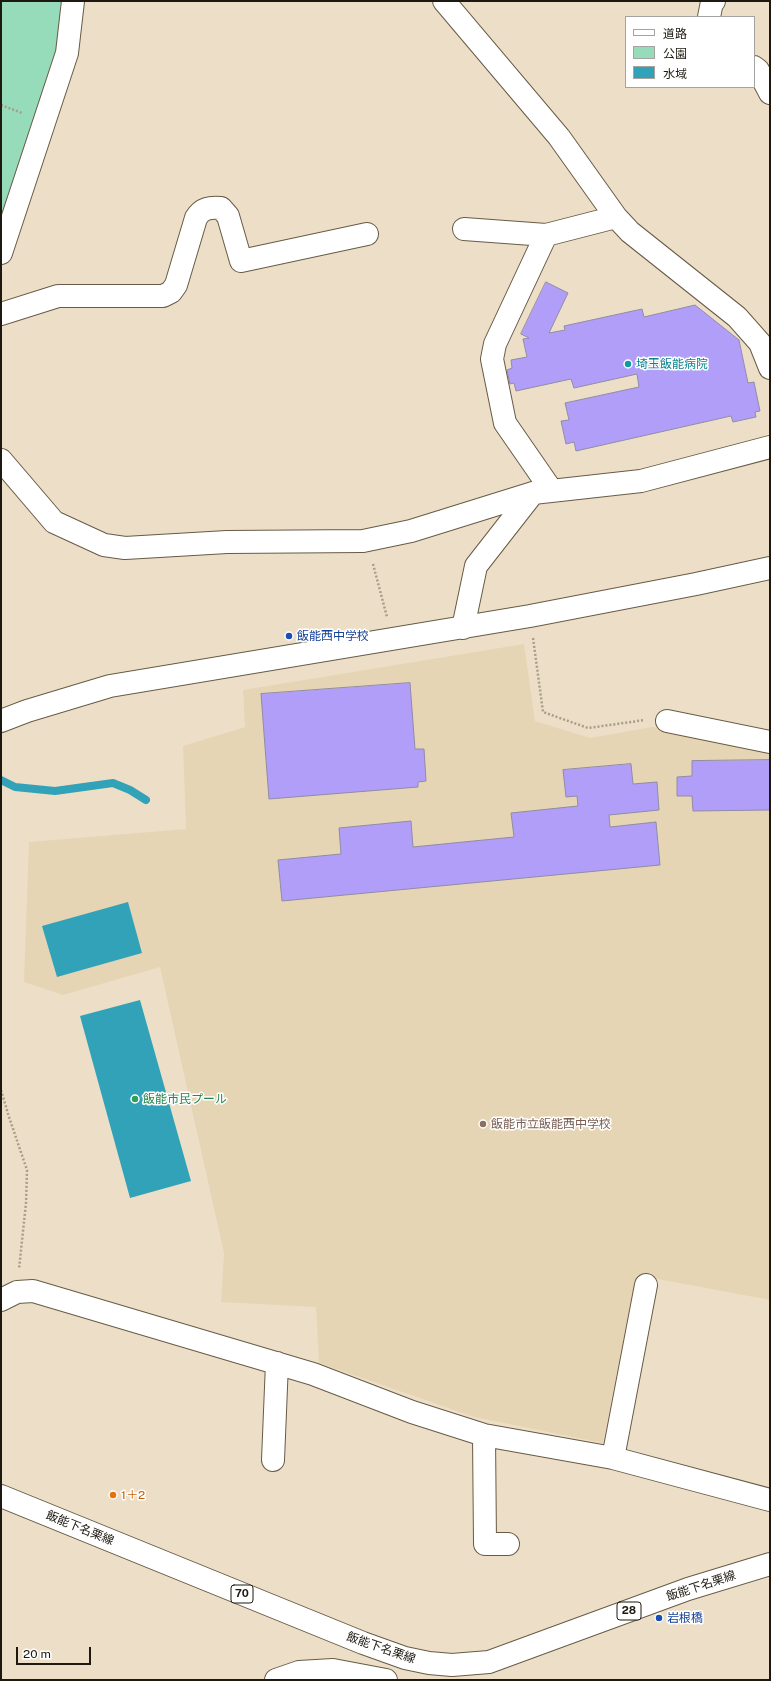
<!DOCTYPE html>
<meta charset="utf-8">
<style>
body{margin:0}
#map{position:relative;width:771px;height:1681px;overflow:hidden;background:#eddfc7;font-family:"Public Sans","Noto Sans JP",sans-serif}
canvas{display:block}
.frame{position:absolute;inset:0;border:2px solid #1d1910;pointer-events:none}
.legend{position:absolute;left:625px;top:16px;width:130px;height:72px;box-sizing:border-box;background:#fff;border:1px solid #a5a39f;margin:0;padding:5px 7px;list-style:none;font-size:12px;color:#1d1910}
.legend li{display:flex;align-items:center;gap:8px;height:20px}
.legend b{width:20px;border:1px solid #a5a39f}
.scale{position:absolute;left:16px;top:1647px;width:75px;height:18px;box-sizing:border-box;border:2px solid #1d1910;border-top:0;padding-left:5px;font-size:12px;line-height:14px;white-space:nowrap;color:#1d1910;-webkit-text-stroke:3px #fff;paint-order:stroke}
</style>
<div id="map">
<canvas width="771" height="1681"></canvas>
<div class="frame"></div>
<ul class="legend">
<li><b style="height:5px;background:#fff"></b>道路</li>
<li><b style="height:11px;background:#96dbba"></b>公園</li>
<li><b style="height:11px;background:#32a2b9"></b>水域</li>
</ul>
<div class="scale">20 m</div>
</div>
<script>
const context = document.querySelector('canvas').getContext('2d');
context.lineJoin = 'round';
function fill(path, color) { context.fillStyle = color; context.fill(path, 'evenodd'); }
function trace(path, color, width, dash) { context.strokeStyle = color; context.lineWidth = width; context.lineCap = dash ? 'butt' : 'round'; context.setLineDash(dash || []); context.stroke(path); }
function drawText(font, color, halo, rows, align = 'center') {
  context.font = font + ' "Public Sans","Noto Sans JP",sans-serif'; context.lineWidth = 3; context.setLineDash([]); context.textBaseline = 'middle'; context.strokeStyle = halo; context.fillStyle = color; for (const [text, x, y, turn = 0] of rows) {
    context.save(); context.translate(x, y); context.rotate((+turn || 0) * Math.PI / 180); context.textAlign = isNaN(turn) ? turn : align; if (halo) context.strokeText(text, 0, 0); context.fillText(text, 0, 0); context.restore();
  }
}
const built = new Path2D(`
 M524,644L535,721L590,738L652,727L770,750V1300L636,1275L603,1443L474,1417L319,1363L316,1307L221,1302L224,1253L160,967L63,995L24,982L29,842L186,829L183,746L245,727L243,690Z`);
const green = new Path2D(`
 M1,1H73L1,253Z`);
const water = new Path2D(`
 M128,902L142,953L57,977L42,926Z
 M140,1000L191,1181L130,1198L80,1016Z`);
const stream = new Path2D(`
 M1,780L15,787L55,791L113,783L130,790L146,800`);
const building = new Path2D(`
 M546,282L568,293L549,333L565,330L564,326L642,309L644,317L695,305L739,340L748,383L754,382L760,411L755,412L756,417L733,422L731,416L576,451L574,442L566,444L561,421L569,420L565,403L639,387L637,374L574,388L571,379L516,391L514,383L510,384L507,370L512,368L511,360L527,357L523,339L529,338L521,334Z
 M410,683L415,749H424L426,781L418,782V787L269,799L261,694Z
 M770,760V810L693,811L692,796H677V777L692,776V761Z
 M631,764L633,784L657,782L659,810L609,815L610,827L656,822L660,865L282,901L278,860L341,854L339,828L411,821L413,847L514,837L511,813L578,806L577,796L566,797L563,770Z`);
const path = new Path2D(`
 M1,105L22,113
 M373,564L387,617
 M533,638L543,712L588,728L645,720
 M1,1090L9,1117L27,1170L26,1203L19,1269`);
const minor = new Path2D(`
 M444,1L559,137L616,217L630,232L737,317L760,343L770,368
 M709,17L712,2L714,1
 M754,67L758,70L770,93
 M464,229L546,235L616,217
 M546,235L495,344L492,359L505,423L552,491
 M1,253L67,53L73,1
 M1,314L58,296H163L171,292L176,285L196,218C202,208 210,207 221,208L228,216L241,261L367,234
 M1,460L54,522L104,545L125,548L227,542L363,541L411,531L533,493L641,481L770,447
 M463,628L476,566L533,493
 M1,721L27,711L110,686L530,616L696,584L770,568
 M667,721L770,742
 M1,1300L17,1292L33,1291L313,1374L412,1412L484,1435L613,1458L770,1500
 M484,1435L485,1544H508
 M613,1458L646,1285
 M273,1460L277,1363
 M276,1680L299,1672L333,1670L386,1680`);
const major = new Path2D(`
 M1,1496L363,1643L405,1658L429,1663L452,1665L489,1662L688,1589L770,1564`);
const markers = [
 [628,364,4,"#0f9aa8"],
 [289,636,4,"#1a4fb4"],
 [135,1099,4,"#2e9e5b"],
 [483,1124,4,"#8d6e63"],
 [113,1495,4,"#e8710a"],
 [659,1618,4,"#1a4fb4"]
];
const shields = [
 [242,1594,22],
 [629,1611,24]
];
const shieldNames = [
 ["70",242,1594],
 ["28",629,1611]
];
const cultureNames = [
 ["埼玉飯能病院",636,364]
];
const transitNames = [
 ["飯能西中学校",297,636],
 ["岩根橋",667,1618]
];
const leisureNames = [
 ["飯能市民プール",143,1099]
];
const educationNames = [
 ["飯能市立飯能西中学校",491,1124]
];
const foodNames = [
 ["1＋2",121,1495]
];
const streetNames = [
 ["飯能下名栗線",80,1528,22],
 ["飯能下名栗線",701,1586,-18],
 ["飯能下名栗線",381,1648,19]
];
fill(built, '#e6d5b5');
fill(green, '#96dbba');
fill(water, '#32a2b9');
trace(stream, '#32a2b9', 8);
fill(building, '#b09ef8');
trace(building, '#908ca5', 1);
trace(minor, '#675b46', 24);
trace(major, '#675b46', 24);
trace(path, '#a79d8a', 2.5, [2, 2]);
trace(minor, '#fff', 22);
trace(major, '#fff', 22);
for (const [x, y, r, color] of markers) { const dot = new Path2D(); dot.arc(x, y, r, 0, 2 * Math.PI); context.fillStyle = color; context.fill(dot); trace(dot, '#fff', 1.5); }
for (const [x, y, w] of shields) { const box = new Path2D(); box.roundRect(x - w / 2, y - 9, w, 18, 3); context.fillStyle = '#fff'; context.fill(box); trace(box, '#1d1910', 1); }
drawText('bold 11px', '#1d1910', null, shieldNames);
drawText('12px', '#0d838f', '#fff', cultureNames, 'left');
drawText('12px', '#164399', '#fff', transitNames, 'left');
drawText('12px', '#27864d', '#fff', leisureNames, 'left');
drawText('12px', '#785e54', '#fff', educationNames, 'left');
drawText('12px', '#c56008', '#fff', foodNames, 'left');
drawText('12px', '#1d1910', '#fff', streetNames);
</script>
